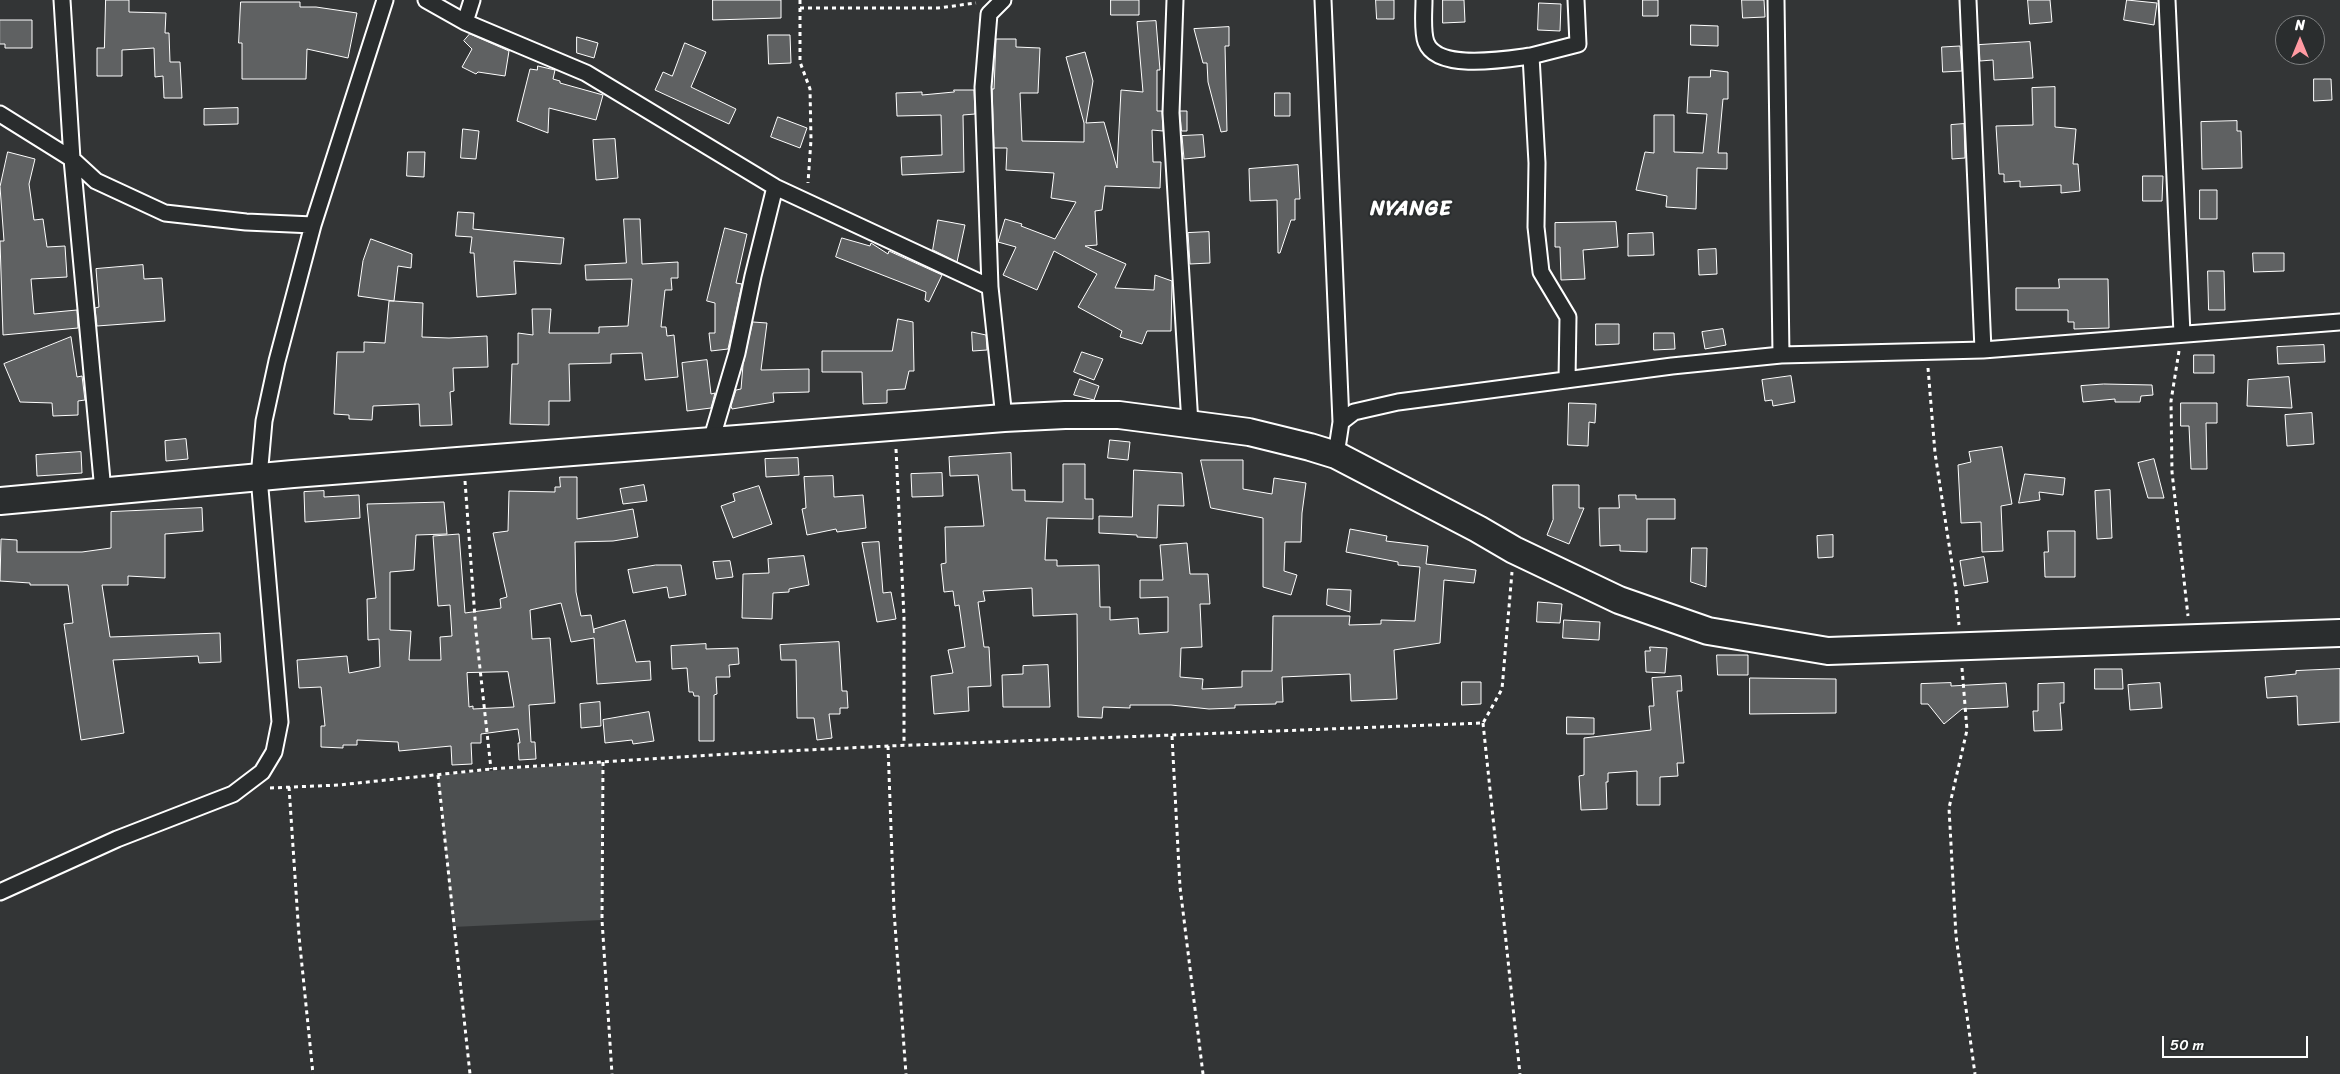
<!DOCTYPE html>
<style>
body{margin:0}
#map{position:relative;width:2340px;height:1074px;overflow:hidden;background:#333536;font-family:Sriracha,sans-serif}
canvas{display:block}
.north{position:absolute;left:2275px;top:15px;width:50px;height:50px;box-sizing:border-box;background:#2a2d2e;border:1px solid #7f8182;border-radius:50%;rotate:0deg;font-size:14px;font-weight:700;line-height:20px;text-align:center;color:#fff}
.north::after{content:'';display:block;margin:auto;width:18px;height:22px;background:#ff9aa2;clip-path:polygon(50% 0,100% 100%,50% 72%,0 100%)}
.scale{position:absolute;left:2162px;top:1036px;width:146px;height:22px;box-sizing:border-box;border:2px solid #fff;border-top:0;padding-left:6px;font-size:15px;line-height:18px;white-space:nowrap;color:#fff;-webkit-text-stroke:4px #2a2d2e;paint-order:stroke}
</style>
<div id="map">
<canvas width="2340" height="1074"></canvas>
<div class="north">N</div>
<div class="scale">50 m</div>
</div>
<script>
const context = document.querySelector('canvas').getContext('2d');
context.lineJoin = 'round';
function fill(path, color) { context.fillStyle = color; context.fill(path, 'evenodd'); }
function trace(path, color, width, dash) { context.strokeStyle = color; context.lineWidth = width; context.lineCap = dash ? 'butt' : 'round'; context.setLineDash(dash || []); context.stroke(path); }
function drawText(font, color, halo, rows, align = 'center') {
  context.font = font + ' Sriracha,sans-serif'; context.lineWidth = 4; context.setLineDash([]); context.textBaseline = 'middle'; context.strokeStyle = halo; context.fillStyle = color; for (const [text, x, y, turn = 0] of rows) {
    context.save(); context.translate(x, y); context.rotate((+turn || 0) * Math.PI / 180); context.textAlign = isNaN(turn) ? turn : align; if (halo) context.strokeText(text, 0, 0); context.fillText(text, 0, 0); context.restore();
  }
}
const green = new Path2D(`
 M603,762L602,920L453,927L438,775Z`);
const building = new Path2D(`
 M106,0H129V12L166,13L165,33H169L170,62H180L182,98H164L163,76L155,77L154,48L122,50V76H97V48H104Z
 M713,0H781V18L713,20Z
 M1111,0H1139V15H1111Z
 M1376,0H1394V19H1377Z
 M1443,0H1464L1465,22L1443,23Z
 M1643,0H1658V16H1643Z
 M1742,0H1764L1765,17L1743,18Z
 M2028,0H2050L2052,22L2030,24Z
 M2127,0L2157,3L2154,25L2124,20Z
 M241,2H300V7H316L357,13L348,58L307,49L306,79H242V43H239Z
 M1539,3L1561,4L1560,31L1538,30Z
 M0,20H32V48H5V44H0Z
 M1156,21L1160,70H1157V111H1162L1163,131L1152,130L1153,162H1161L1160,188L1105,186L1102,210L1095,211L1097,245L1085,246L1126,264L1115,288L1154,290L1155,275L1172,281L1171,331H1147L1142,344L1120,337L1122,331L1078,307L1097,274L1054,251L1037,290L1003,275L1016,247L998,242L1005,219L1022,224L1021,226L1055,239L1076,202L1051,198L1054,173L1006,170L1007,148H994L992,89H994L996,39H1016V47L1040,48L1038,93H1020L1022,141L1084,142V123L1066,57L1085,52L1093,81L1086,123L1104,122L1117,168L1121,90L1143,92L1137,22Z
 M1691,25L1718,26V46L1691,45Z
 M1229,27V46H1225L1227,131L1221,132L1208,82L1207,63H1203L1194,29Z
 M470,34L509,51L505,76L478,72L476,74L462,67L472,49L464,41Z
 M768,35H790L791,63L769,64Z
 M577,37L598,43L594,58L577,53Z
 M2030,42L2033,78L1994,80L1993,60L1980,61L1979,45Z
 M685,43L706,52L691,87L736,109L729,124L655,90L663,72L672,76Z
 M1942,47L1960,46L1962,71L1943,72Z
 M538,66L555,70L553,79L560,81V83L603,95L596,120L549,108L548,133L517,121L530,69L537,70Z
 M1711,70L1728,72V99H1723L1718,153H1727V169L1697,168L1696,209L1666,207L1667,196L1636,190L1645,152L1654,153V115H1674V152L1703,153L1707,114L1687,113L1689,77H1710Z
 M2314,79H2331L2332,100L2314,101Z
 M2055,87V127L2076,129L2073,164H2078L2080,191L2061,193V185L2020,187V181L2004,182V174H1999L1996,126L2033,125L2032,88Z
 M954,90H974L975,114L963,115L964,172L902,175L901,157L942,155L941,115L897,116L896,93L922,92V95L954,92Z
 M1275,93H1290V116H1275Z
 M238,108V124L204,125V109Z
 M1180,111H1187V131H1182Z
 M778,117L807,128L800,148L771,137Z
 M2237,121V131H2241L2242,168L2202,169L2201,122Z
 M1964,124L1965,158L1952,159L1951,125Z
 M463,129L479,131L476,159L461,158Z
 M1203,135L1205,157L1184,159L1182,136Z
 M615,139L618,178L596,180L593,140Z
 M8,152L35,159L29,184L34,220L43,219L47,247L65,246L67,277L31,279L34,314L77,310L78,328L3,335L0,241H4L0,187Z
 M408,152H425L424,177L407,176Z
 M1298,165L1300,199H1295V220H1291L1280,253H1278L1277,200L1250,201L1249,169Z
 M2143,176H2163L2162,201H2143Z
 M2200,190H2217V219H2200Z
 M458,212L474,213L473,229L564,238L561,264L514,261L516,294L477,297L474,253H470L472,237L456,236Z
 M624,219H640L642,264L678,262V278H671L672,290H665L661,327H666L667,336L674,335L678,377L645,380L642,353L611,354V363L569,364L570,401H549V425L510,424L512,364H518V333L533,335L532,309H551L549,333H599V327L628,326L632,279L586,280L585,265L626,263Z
 M938,220L965,225L957,262L933,250Z
 M1616,222L1618,247L1583,250L1585,279L1561,280L1560,247H1555V223Z
 M725,228L747,234L736,283L742,284L728,349L711,351L709,333H715V303L707,301Z
 M1209,232L1210,263L1190,264L1188,233Z
 M1653,233L1654,255L1628,256V234Z
 M842,238L870,246L871,243L888,254L889,251L942,275L929,302L925,300L926,292L836,257Z
 M371,239L412,254L411,268L398,266L394,301L423,303L422,337L449,338L487,336L488,367L453,368L454,391L450,392L452,425L420,426L419,404L373,406L372,420L349,419V415L334,414L337,352H364V342L385,343L389,301H394L358,296L363,261Z
 M1716,249L1717,274L1699,275L1698,250Z
 M2253,253H2284V271L2254,272Z
 M143,265L144,279L162,278L165,321L97,326L95,308L99,307L96,269Z
 M2208,271H2224L2225,310H2209Z
 M2059,279H2108L2109,328L2074,329V322H2068V310H2016V288H2059Z
 M898,319L913,322L914,371H909L905,389L887,390V403L863,404L862,372H822V351H892Z
 M753,322L767,323L761,370L809,369V392L773,393L774,402L732,409L731,406L736,390L741,389L743,365Z
 M1596,324H1619V344L1596,345Z
 M1723,329L1726,345L1705,349L1702,332Z
 M972,332L986,335L987,350L973,351Z
 M1654,333H1674L1675,349L1654,350Z
 M71,337L77,377L82,376L85,400L78,401V415L53,416L52,403L20,402L4,364Z
 M2324,345L2325,362L2278,364L2277,347Z
 M1082,352L1103,359L1094,380L1074,372Z
 M2194,355H2214V373H2194Z
 M707,360L711,394L715,393L711,408L687,411L682,363Z
 M1791,376L1795,402L1773,406L1772,400L1765,401L1762,380Z
 M2289,377L2292,408L2247,406L2248,380Z
 M1080,379L1099,386L1094,400L1074,395Z
 M2104,384L2152,385L2153,395L2141,396L2140,402H2115V399L2083,402L2081,386Z
 M1569,403L1596,404L1595,423L1589,422L1588,446L1568,445Z
 M2181,403H2217V423H2206L2207,469H2191L2189,426H2181Z
 M2312,413L2314,444L2287,446L2285,415Z
 M186,439L188,459L166,461L165,441Z
 M1110,440L1130,442L1128,460L1108,458Z
 M2002,447L2012,504L2001,506L2003,551L1982,552L1981,522L1961,523L1958,465L1971,462L1969,452Z
 M81,452L82,473L37,476L36,455Z
 M1011,453L1012,490H1025V501L1063,502V464H1085V499H1093V519L1047,518L1045,560H1057V566L1099,565L1100,607H1110V620L1138,618L1139,634L1168,632V597L1140,598V580H1163L1160,545L1187,543L1190,574H1208L1210,604H1200L1202,647L1181,648L1180,677L1203,679L1202,689L1242,687V671H1272L1273,616H1350L1349,625L1381,624V620L1415,621L1420,567L1398,565V562L1346,552L1350,529L1387,536L1386,541L1428,546L1426,564L1476,570L1474,583L1444,580L1440,643L1394,650L1397,699L1351,701L1350,674L1282,677L1283,702H1276V704L1235,705V708L1209,709L1171,705H1130V708L1103,707L1102,718L1078,717L1077,614L1033,616L1032,588L983,591L985,601L978,602L984,647H989L991,686L968,687L969,711L934,714L931,676L953,673L948,650L965,647L959,605L955,606L953,591L944,592L941,564L946,563L945,527L984,526L978,475L950,476L949,457Z
 M798,458L799,475L766,477L765,459Z
 M2154,459L2164,498H2148L2138,463Z
 M1201,460H1243V489L1272,494L1274,478L1306,483L1302,513L1301,542H1285L1284,571L1297,575L1291,595L1263,587V518L1211,508Z
 M1134,470L1182,473L1184,506L1158,505L1157,538L1137,537V535L1099,533V516L1132,517Z
 M942,473L943,496L912,497L911,474Z
 M2025,474L2065,478L2063,495L2039,492L2040,500L2019,503Z
 M833,476L834,497L863,495L866,528L837,532L836,529L807,535L802,509L806,508L804,477Z
 M560,477H577V519L633,509L638,537L613,541L575,542L576,592L581,616L591,615L594,633V629L625,620L636,662L650,661L651,680L597,684L594,638L571,642L561,603L530,610L532,639L550,638L555,703L529,705L531,742H535L536,759L519,760L518,743H520L518,729L481,734V743H471L472,764L452,765L451,746L399,751L398,742L357,740V745H343V748L321,747V726H325L321,687L299,688L297,660L347,656L349,673L380,667L379,639L368,640L367,599L376,598L367,504L444,502L447,534L416,535L414,570L390,572V630L411,631L409,660H441L440,637L452,636L450,605L438,606L433,536L459,534L465,613L501,608L500,599L507,597L493,533L508,531L509,491L555,492V487H560ZM508,672L514,707L473,709V706L469,707L467,673Z
 M644,485L647,501L623,504L620,489Z
 M1553,485H1579V508H1584L1569,544L1547,535L1553,520Z
 M759,486L772,524L733,538L721,506L735,501L733,494Z
 M2110,490L2112,538L2097,539L2095,491Z
 M324,491V497L359,495L360,518L305,522L304,492Z
 M1619,495H1636V499H1675V519H1647V552L1620,551V545L1600,546L1599,508H1619Z
 M202,508L203,531L165,534V578L128,576V585H102L110,637L220,633L221,662L199,663L198,656L113,660L124,733L81,740L64,624L73,623L68,585H30V583L0,581L1,539L17,540V552H82L111,548V512Z
 M2048,531H2075V577H2045L2044,552H2048Z
 M1833,535V557L1818,558L1817,536Z
 M879,542L883,593L891,592L896,619L877,622L862,543Z
 M1692,548H1707L1706,587L1691,582Z
 M804,556L809,585L789,589V592L773,593L772,619L742,618L743,574L769,573L768,559Z
 M1984,557L1988,582L1964,586L1960,561Z
 M730,561L733,577L716,579L713,562Z
 M656,565H681L686,595L669,598L667,587L633,593L628,570Z
 M1328,589L1351,590L1350,612L1327,605Z
 M1538,602L1562,604L1560,623L1537,622Z
 M1564,620L1600,622L1599,640L1563,638Z
 M839,642L842,691H847L848,708H840V714H829L832,738L817,740L814,718H797L796,660H781L780,645Z
 M706,644V649L738,648L739,664L729,665L730,677H716L717,694L714,695V741H699V696H694L693,692H689L687,668L672,669L671,646Z
 M1650,647L1667,648L1665,673L1646,672L1645,651H1650Z
 M1717,655H1748V675H1718Z
 M1048,665L1050,707H1003L1002,675L1023,674V666Z
 M2095,669H2122L2123,689H2095Z
 M2340,669V722L2298,725L2297,696L2267,698L2265,677L2296,674V671Z
 M1681,676L1682,691H1677L1684,763H1677L1678,776L1660,777V805H1637V771L1608,773V782H1606L1607,809L1581,810L1579,776L1584,775V738L1651,730L1649,706H1654L1652,678Z
 M1750,678L1836,679V713L1750,714Z
 M1462,682H1481V704L1462,705Z
 M1951,683V686L2006,683L2008,707L1962,709L1944,724L1928,704H1921V684Z
 M2064,683V703H2060L2062,730L2034,731L2033,711H2038V684Z
 M2160,683L2162,708L2130,710L2128,685Z
 M600,702L601,726L581,728L580,704Z
 M649,712L654,741L633,744L632,740L605,743L603,720Z
 M1567,717L1594,718V734H1567Z`);
const path = new Path2D(`
 M800,0V8H938L976,3
 M800,8V62L810,89L811,140L808,183
 M2179,351L2171,401L2172,472L2188,616
 M1928,368L1935,453L1956,590L1959,625
 M896,449L904,617V745
 M465,481L476,632L491,769
 M1962,668L1967,730L1949,808L1956,936L1975,1074
 M1483,723L1520,1074
 M1172,736L1180,887L1203,1074
 M888,746L894,911L906,1074
 M603,762L602,920L612,1074
 M438,775L470,1074
 M289,787L299,936L313,1074
 M270,788L339,785L491,769L746,753L888,746L1483,723L1502,689L1512,572`);
const minor = new Path2D(`
 M62,0L72,159L103,491
 M426,0L465,22L586,73L775,187L990,287
 M1003,0L989,14L983,87L990,287L1004,418
 M1175,0L1171,113L1190,424
 M1323,0L1341,422
 M1424,0C1424,12 1422,31 1426,42C1437,72 1508,59 1531,56
 M1776,0L1781,355
 M1968,0L1983,350
 M2167,0L2182,334
 M465,22L472,0
 M0,114L72,159L96,181L165,213L246,222L313,225
 M1567,380L1568,317L1541,272L1536,227L1537,163L1531,56L1578,44L1576,0
 M711,441L737,353L753,276L775,187
 M1336,455L1341,422L1354,412L1398,402L1672,366L1781,355L1983,350L2340,322
 M0,892L117,839L233,794L262,772L274,752L280,722L259,477L264,421L277,361L313,225L385,0`);
const trunk = new Path2D(`
 M0,501L293,474L1004,418L1065,415H1119L1249,432L1310,447L1336,455L1478,529L1514,550L1619,600L1708,631L1828,651L2340,633`);
const districtNames = [
 ["NYANGE",1411,210]
];
fill(green, '#4c4f50');
fill(building, '#5f6162');
trace(building, '#fff', 1);
trace(minor, '#fff', 19);
trace(trunk, '#fff', 30);
trace(path, '#fff', 3, [4, 4]);
trace(minor, '#2a2d2e', 15);
trace(trunk, '#2a2d2e', 26);
context.letterSpacing = '1px';
drawText('bold 21px', '#fff', '#2a2d2e', districtNames);
context.letterSpacing = '0px';
</script>
